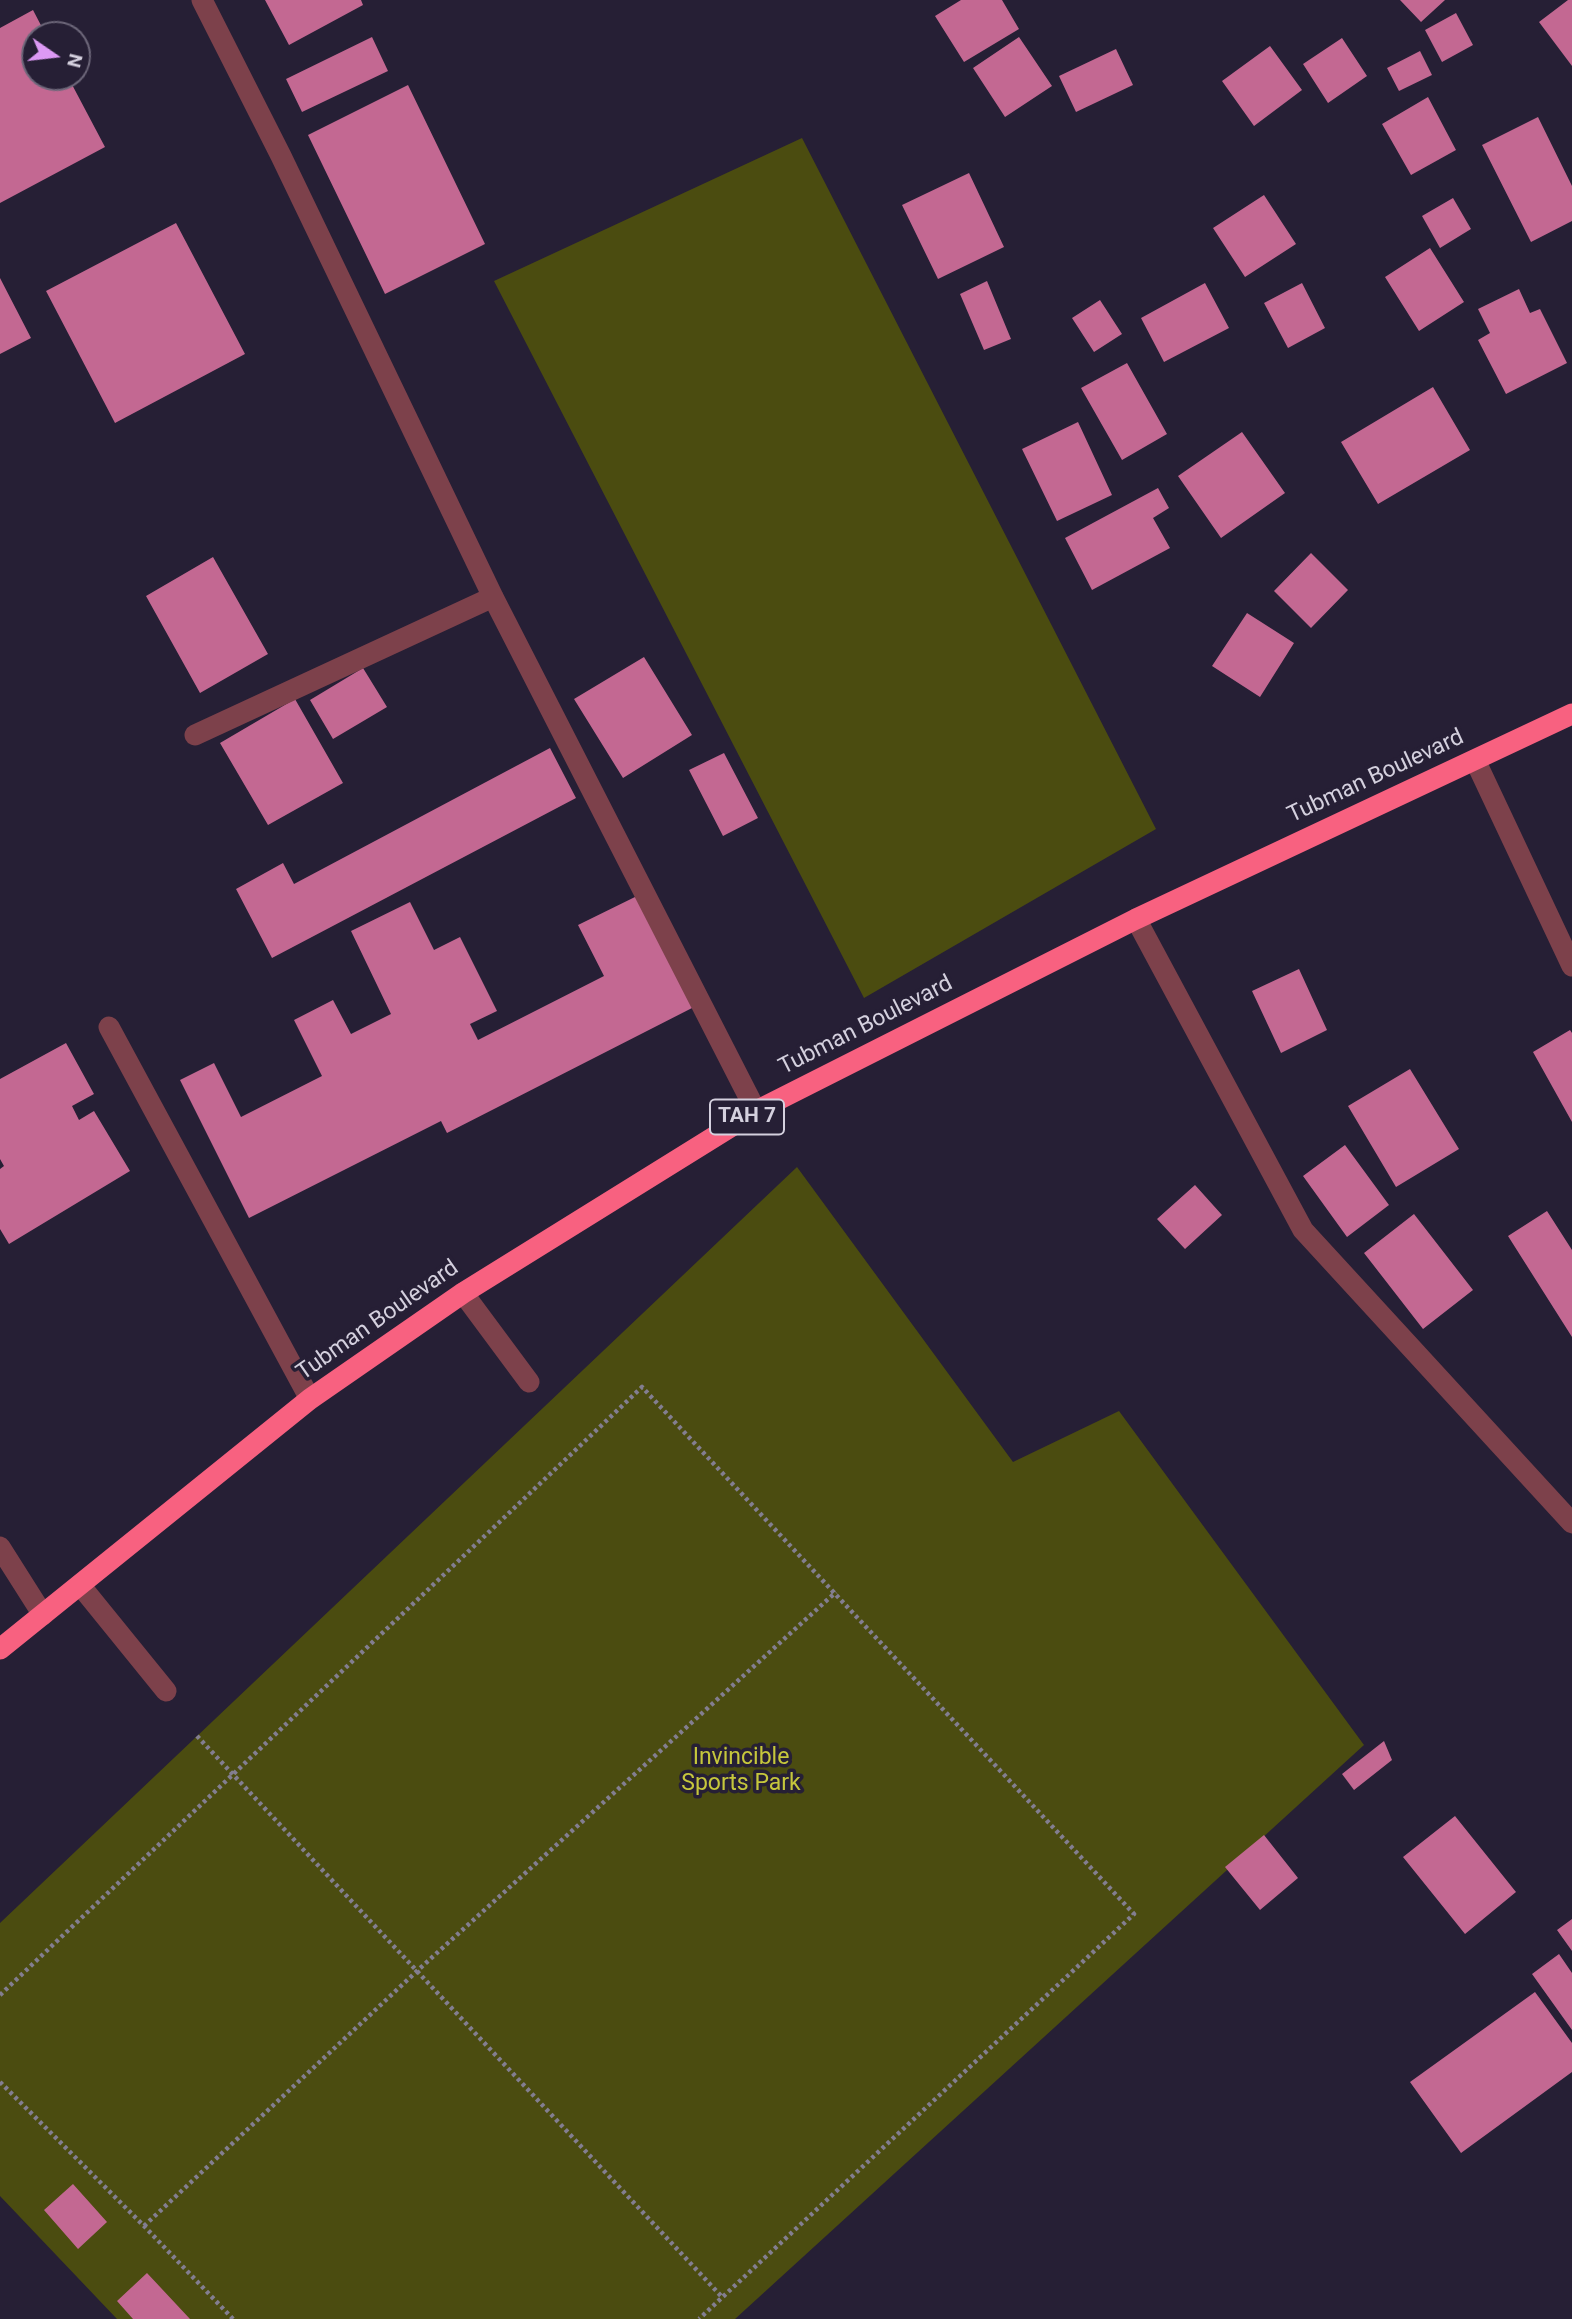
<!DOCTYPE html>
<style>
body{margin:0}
#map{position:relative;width:1572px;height:2319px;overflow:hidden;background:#261f35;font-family:Roboto,sans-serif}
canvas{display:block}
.north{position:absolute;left:21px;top:21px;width:70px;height:70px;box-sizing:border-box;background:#261f35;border:2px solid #6c6679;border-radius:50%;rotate:104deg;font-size:19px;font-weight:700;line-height:28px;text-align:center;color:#d4d0de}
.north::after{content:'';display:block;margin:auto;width:24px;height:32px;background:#dc99f4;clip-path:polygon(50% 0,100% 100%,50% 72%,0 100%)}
</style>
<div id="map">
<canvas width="1572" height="2319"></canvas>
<div class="north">N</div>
</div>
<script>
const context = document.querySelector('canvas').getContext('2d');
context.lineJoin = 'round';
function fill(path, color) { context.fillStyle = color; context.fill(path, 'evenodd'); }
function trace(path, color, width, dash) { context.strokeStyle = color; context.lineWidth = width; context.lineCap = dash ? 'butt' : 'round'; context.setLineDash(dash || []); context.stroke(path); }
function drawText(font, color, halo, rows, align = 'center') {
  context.font = font + ' Roboto,sans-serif'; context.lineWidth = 7; context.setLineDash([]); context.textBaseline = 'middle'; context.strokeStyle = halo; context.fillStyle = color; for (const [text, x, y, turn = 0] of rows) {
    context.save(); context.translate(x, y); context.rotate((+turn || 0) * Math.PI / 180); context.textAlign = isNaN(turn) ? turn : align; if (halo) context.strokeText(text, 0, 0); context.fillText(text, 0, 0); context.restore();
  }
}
const green = new Path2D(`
 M802,138L1156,829L864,998L494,281Z
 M797,1167L1013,1462L1119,1411L1364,1745L735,2319H117L0,2196V1923Z`);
const building = new Path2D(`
 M265,0H361L363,5L289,45Z
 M961,0H1002L1019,29L964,62L935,16Z
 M1400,0H1445L1421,22Z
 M1568,0H1572V66L1539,22Z
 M33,10L46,35H35V77H68L105,147L0,203V28Z
 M1456,13L1473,45L1442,62L1425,30Z
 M372,37L388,71L302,112L286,79Z
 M1019,37L1052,86L1005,117L973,68Z
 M1342,38L1367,76L1328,103L1303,64Z
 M1270,46L1302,90L1254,126L1222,81Z
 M1116,49L1133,85L1076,112L1059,76Z
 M1420,51L1432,75L1399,91L1387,68Z
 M408,85L485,244L385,294L308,135Z
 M1428,97L1456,150L1411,175L1382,124Z
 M1538,117L1572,186V221L1531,242L1482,145Z
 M969,173L1004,247L938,279L902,205Z
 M1264,195L1296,244L1245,277L1213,228Z
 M1453,198L1471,229L1440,248L1422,216Z
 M176,223L245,354L115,423L46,291Z
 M1430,248L1464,302L1419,331L1385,277Z
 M0,278L31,338L0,354Z
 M987,281L1011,339L984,350L960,294Z
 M1205,283L1229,328L1164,362L1141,318Z
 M1302,283L1325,328L1288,348L1264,303Z
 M1519,289L1530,313L1540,309L1567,363L1506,394L1478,340L1490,333L1478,309Z
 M1100,300L1122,334L1094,352L1072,318Z
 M1127,363L1167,434L1122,460L1081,388Z
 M1433,387L1470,450L1378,504L1341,442Z
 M1078,422L1112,495L1057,521L1022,449Z
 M1242,432L1285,493L1221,538L1178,476Z
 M1158,488L1169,508L1153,518L1170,548L1092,590L1065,538Z
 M1311,553L1348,590L1311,628L1274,591Z
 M213,557L268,654L200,693L146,596Z
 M1247,613L1294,643L1260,697L1212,666Z
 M644,657L692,735L623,778L574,699Z
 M363,668L387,707L333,739L310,700Z
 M295,699L343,783L268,825L220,743Z
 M550,748L576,798L272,958L236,889L283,863L294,884Z
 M724,753L758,818L723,836L689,770Z
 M639,895L694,1007L447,1133L441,1121L249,1218L180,1080L214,1063L241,1117L322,1076L294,1020L333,1000L351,1034L391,1014L351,931L410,902L434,950L460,937L497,1011L470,1024L478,1040L604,976L578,925Z
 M1299,969L1327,1030L1281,1053L1252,991Z
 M1570,1030L1572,1033V1122L1533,1052Z
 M66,1043L94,1094L72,1106L79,1120L94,1111L130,1171L9,1244L0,1229V1169L4,1166L0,1159V1079Z
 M1410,1069L1459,1149L1396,1187L1348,1106Z
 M1345,1145L1389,1205L1347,1237L1303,1176Z
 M1195,1185L1222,1215L1185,1249L1157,1219Z
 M1547,1211L1572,1250V1337L1508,1236Z
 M1414,1214L1473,1290L1423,1329L1364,1253Z
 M1384,1741L1392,1760L1354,1790L1342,1774Z
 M1455,1816L1516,1892L1465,1934L1403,1857Z
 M1264,1835L1298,1878L1260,1910L1225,1867Z
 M1572,1919V1951L1557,1930Z
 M1559,1954L1572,1973V2030L1532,1974Z
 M1535,1992L1572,2043V2072L1461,2153L1410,2082Z
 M73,2184L107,2222L78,2249L44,2210Z
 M147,2273L190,2319H133L117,2301Z`);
const path = new Path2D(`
 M197,1736L722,2297
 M0,1995L642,1387L1134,1914L699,2319
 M0,2082L144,2226L233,2319
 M144,2226L417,1971L836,1592`);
const lane = new Path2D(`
 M1475,760L1572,966
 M463,1293L529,1382
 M80,1585L166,1691`);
const street = new Path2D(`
 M202,0L281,156L493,597L756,1111
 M195,735L493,597
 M1136,919L1303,1230L1572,1523
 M109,1027L310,1399
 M0,1547L43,1615`);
const highway = new Path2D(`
 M0,1649L310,1399L463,1293L756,1111L1136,919L1572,714`);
const shields = [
 [747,1117,74]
];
const shieldNames = [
 ["TAH 7",747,1117]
];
const streetNames = [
 ["Tubman Boulevard",1376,777,-25],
 ["Tubman Boulevard",866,1026,-27],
 ["Tubman Boulevard",378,1321,-35]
];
const parkNames = [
 ["Invincible",741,1758],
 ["Sports Park",741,1784]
];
fill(green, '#4b4c10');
fill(building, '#c36892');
trace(path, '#837e90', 4.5, [3.5, 3.5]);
trace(lane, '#7d414b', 21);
trace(street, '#7d414b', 21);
trace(highway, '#f86180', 21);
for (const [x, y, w] of shields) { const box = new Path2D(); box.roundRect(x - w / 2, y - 17.5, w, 35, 5); context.fillStyle = '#261f35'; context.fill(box); trace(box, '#d4d0de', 2); }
drawText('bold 21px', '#d4d0de', null, shieldNames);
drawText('23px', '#d4d0de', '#261f35', streetNames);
drawText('23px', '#c6c73c', '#261f35', parkNames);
</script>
